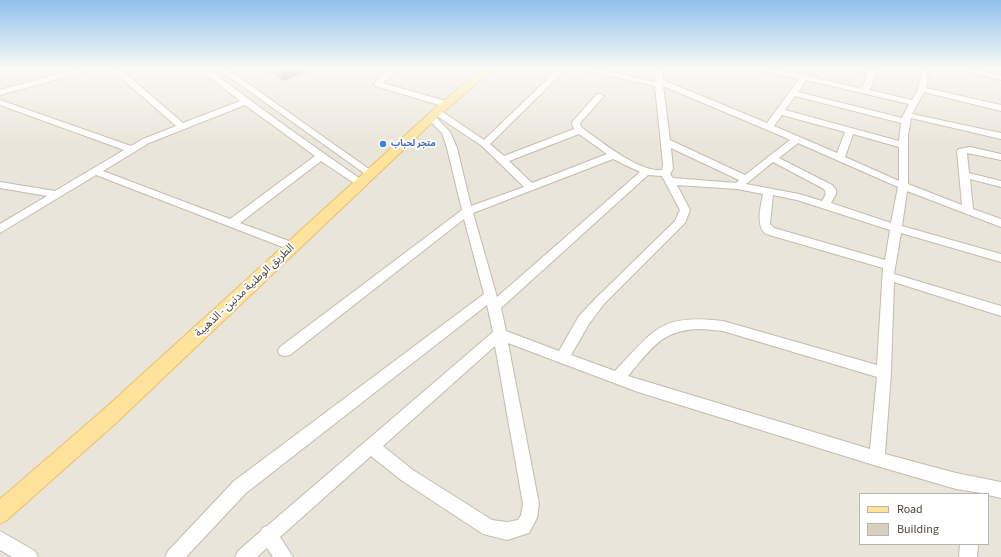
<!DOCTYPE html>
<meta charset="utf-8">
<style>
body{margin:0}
#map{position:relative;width:1001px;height:557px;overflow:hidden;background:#f6f3ec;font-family:"Source Sans 3",sans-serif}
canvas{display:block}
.legend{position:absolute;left:859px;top:493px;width:130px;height:52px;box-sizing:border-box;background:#fff;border:1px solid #b7b4b0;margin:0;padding:5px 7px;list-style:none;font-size:12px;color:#4b4439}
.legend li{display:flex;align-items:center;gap:8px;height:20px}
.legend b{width:20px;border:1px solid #b7b4b0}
</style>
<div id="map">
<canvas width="1001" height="557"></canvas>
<ul class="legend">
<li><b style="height:5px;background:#ffe39c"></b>Road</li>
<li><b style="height:11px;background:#d8cfc1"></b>Building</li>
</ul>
</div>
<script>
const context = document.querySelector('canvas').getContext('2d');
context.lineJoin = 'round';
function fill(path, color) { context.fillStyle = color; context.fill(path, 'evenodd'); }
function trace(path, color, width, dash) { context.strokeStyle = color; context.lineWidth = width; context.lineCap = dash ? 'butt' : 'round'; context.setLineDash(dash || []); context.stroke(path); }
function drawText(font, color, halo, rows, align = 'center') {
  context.font = font + ' "Source Sans 3","Noto Sans Arabic",sans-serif'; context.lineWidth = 4; context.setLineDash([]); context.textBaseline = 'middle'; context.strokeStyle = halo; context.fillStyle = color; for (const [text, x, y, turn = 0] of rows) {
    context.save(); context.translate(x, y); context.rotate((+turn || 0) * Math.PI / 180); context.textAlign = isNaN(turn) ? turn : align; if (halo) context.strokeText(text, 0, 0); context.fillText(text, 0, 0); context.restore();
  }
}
const residential = new Path2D(`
 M0,68H1001V557H0ZM860,494H988V544H860Z`);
const minor = new Path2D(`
 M79,68H91L90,70L0,95V90Z
 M110,68H119L183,123L240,101L198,68H207L284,125L366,183L361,186L357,185L321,161L240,223L297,244L299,247L297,250L293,251L96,175L0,233V224L47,196L0,188V182L55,191L124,150L0,105V100L131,146L143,139L176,126ZM245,105L315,156L230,219L103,171L149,143Z
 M217,68H226L376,174L371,177L368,176Z
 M394,68H403L385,80L383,83L449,102L450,104L446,107L375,86L374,84L379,76Z
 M559,68H567L490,144L504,156L574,129L572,123L573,121L597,94H600L604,96L580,123L581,127C599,140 640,173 662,170L663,164L655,86L585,70L584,68H597L655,82V68H663V80L767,123L799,79L761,70L760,68H774L862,89L868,73L853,70L852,68H878L870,90L912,100L918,89L922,68H930L926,88L1001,105V111L924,92L912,114L1001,133V139L911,118L908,135V184L962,205L957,151L959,149L970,147L1001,154V160L967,153L969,173L1001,181V187L970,179L973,209L1001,219V227L907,191L902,226L1001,254V262L901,233L894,274L1001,306V316L894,282L891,373L885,454L956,473L1001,482V498L988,495V494L956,489L877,466L638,392L508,343L539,504L537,518L529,533L507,540L483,534L401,480L371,456L280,537L293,557H273L267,548L257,557H235L238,551L261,531L262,528L267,526L493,332L487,305L246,493L186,557H165L168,551L234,481L484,294L464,219L290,355L285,356L280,355L278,351L280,347L462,210L447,148L442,133L429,120L428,118L429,116H435L450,132L457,148L471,206L524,187L482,146L434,114L433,112L434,110H440L484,140ZM806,80L909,104L902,118L798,92ZM663,86L784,137L790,140L745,175L670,140ZM795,96L901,123L899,141L785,110ZM782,115L845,132L837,153L774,126ZM579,134L607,154L532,183L509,161ZM853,134L899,147V181L845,157ZM798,143L898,187L891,223L831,203L836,194V190L832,185L779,158ZM671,148L739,180L736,183L673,178L670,174L673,169ZM613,159L640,172L497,297L473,213ZM773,162L824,189L826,194L822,201L799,194L746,184ZM648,175L662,176L680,210L675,221L596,298L579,316L559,351L506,331L501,308ZM677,185L737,189L763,194C761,205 755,226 766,234L883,268L877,365L723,321C660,314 655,329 615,371L571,355L589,324L604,304L685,223L690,210ZM773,195L797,200L890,230L885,260L774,228L770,224ZM702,329L723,331L877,377L870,449L628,376C652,348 662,329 702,329ZM495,346L523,504L521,515L518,520L507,522L492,520L413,470L383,446Z
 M962,68H974L1001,76V80L963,70Z
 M0,531L35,551L38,557H12L0,550Z
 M960,544H978L977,557H959Z`);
const major = new Path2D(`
 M483,68H494L441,114L116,423L7,520L0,524V499L102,411L433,110Z`);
const wall = new Path2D(`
 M264,68H313V70L283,81Z`);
const shadedWall = new Path2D(`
 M288,68H313V70L283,81L280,71Z`);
const building = new Path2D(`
 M276,68H288L280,71Z`);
const markers = [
 [383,144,4,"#3f7fe0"]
];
const farShopnames = [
 ["متجر لحباب",391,144]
];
const streetNames = [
 ["الطريق الوطنية مدنين - الذهيبة",245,291,-43]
];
fill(residential, '#eae5da');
trace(minor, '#c2bbae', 2);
trace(major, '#e6c16a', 2);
fill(minor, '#fff');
fill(major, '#ffe39c');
fill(wall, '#bab2a6');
fill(shadedWall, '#979187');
fill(building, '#d8cfc1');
trace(building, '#979187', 1);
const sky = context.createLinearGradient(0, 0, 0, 146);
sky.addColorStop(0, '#8fc1ec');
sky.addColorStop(0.47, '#fbfaf6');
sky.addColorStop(1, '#fbfaf600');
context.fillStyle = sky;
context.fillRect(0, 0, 1001, 146);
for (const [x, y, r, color] of markers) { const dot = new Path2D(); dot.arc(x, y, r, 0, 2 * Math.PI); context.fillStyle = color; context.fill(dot); trace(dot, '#fff', 1.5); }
drawText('bold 9px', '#366cbe', '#fff', farShopnames, 'left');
drawText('11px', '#4b4439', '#fff', streetNames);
</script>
